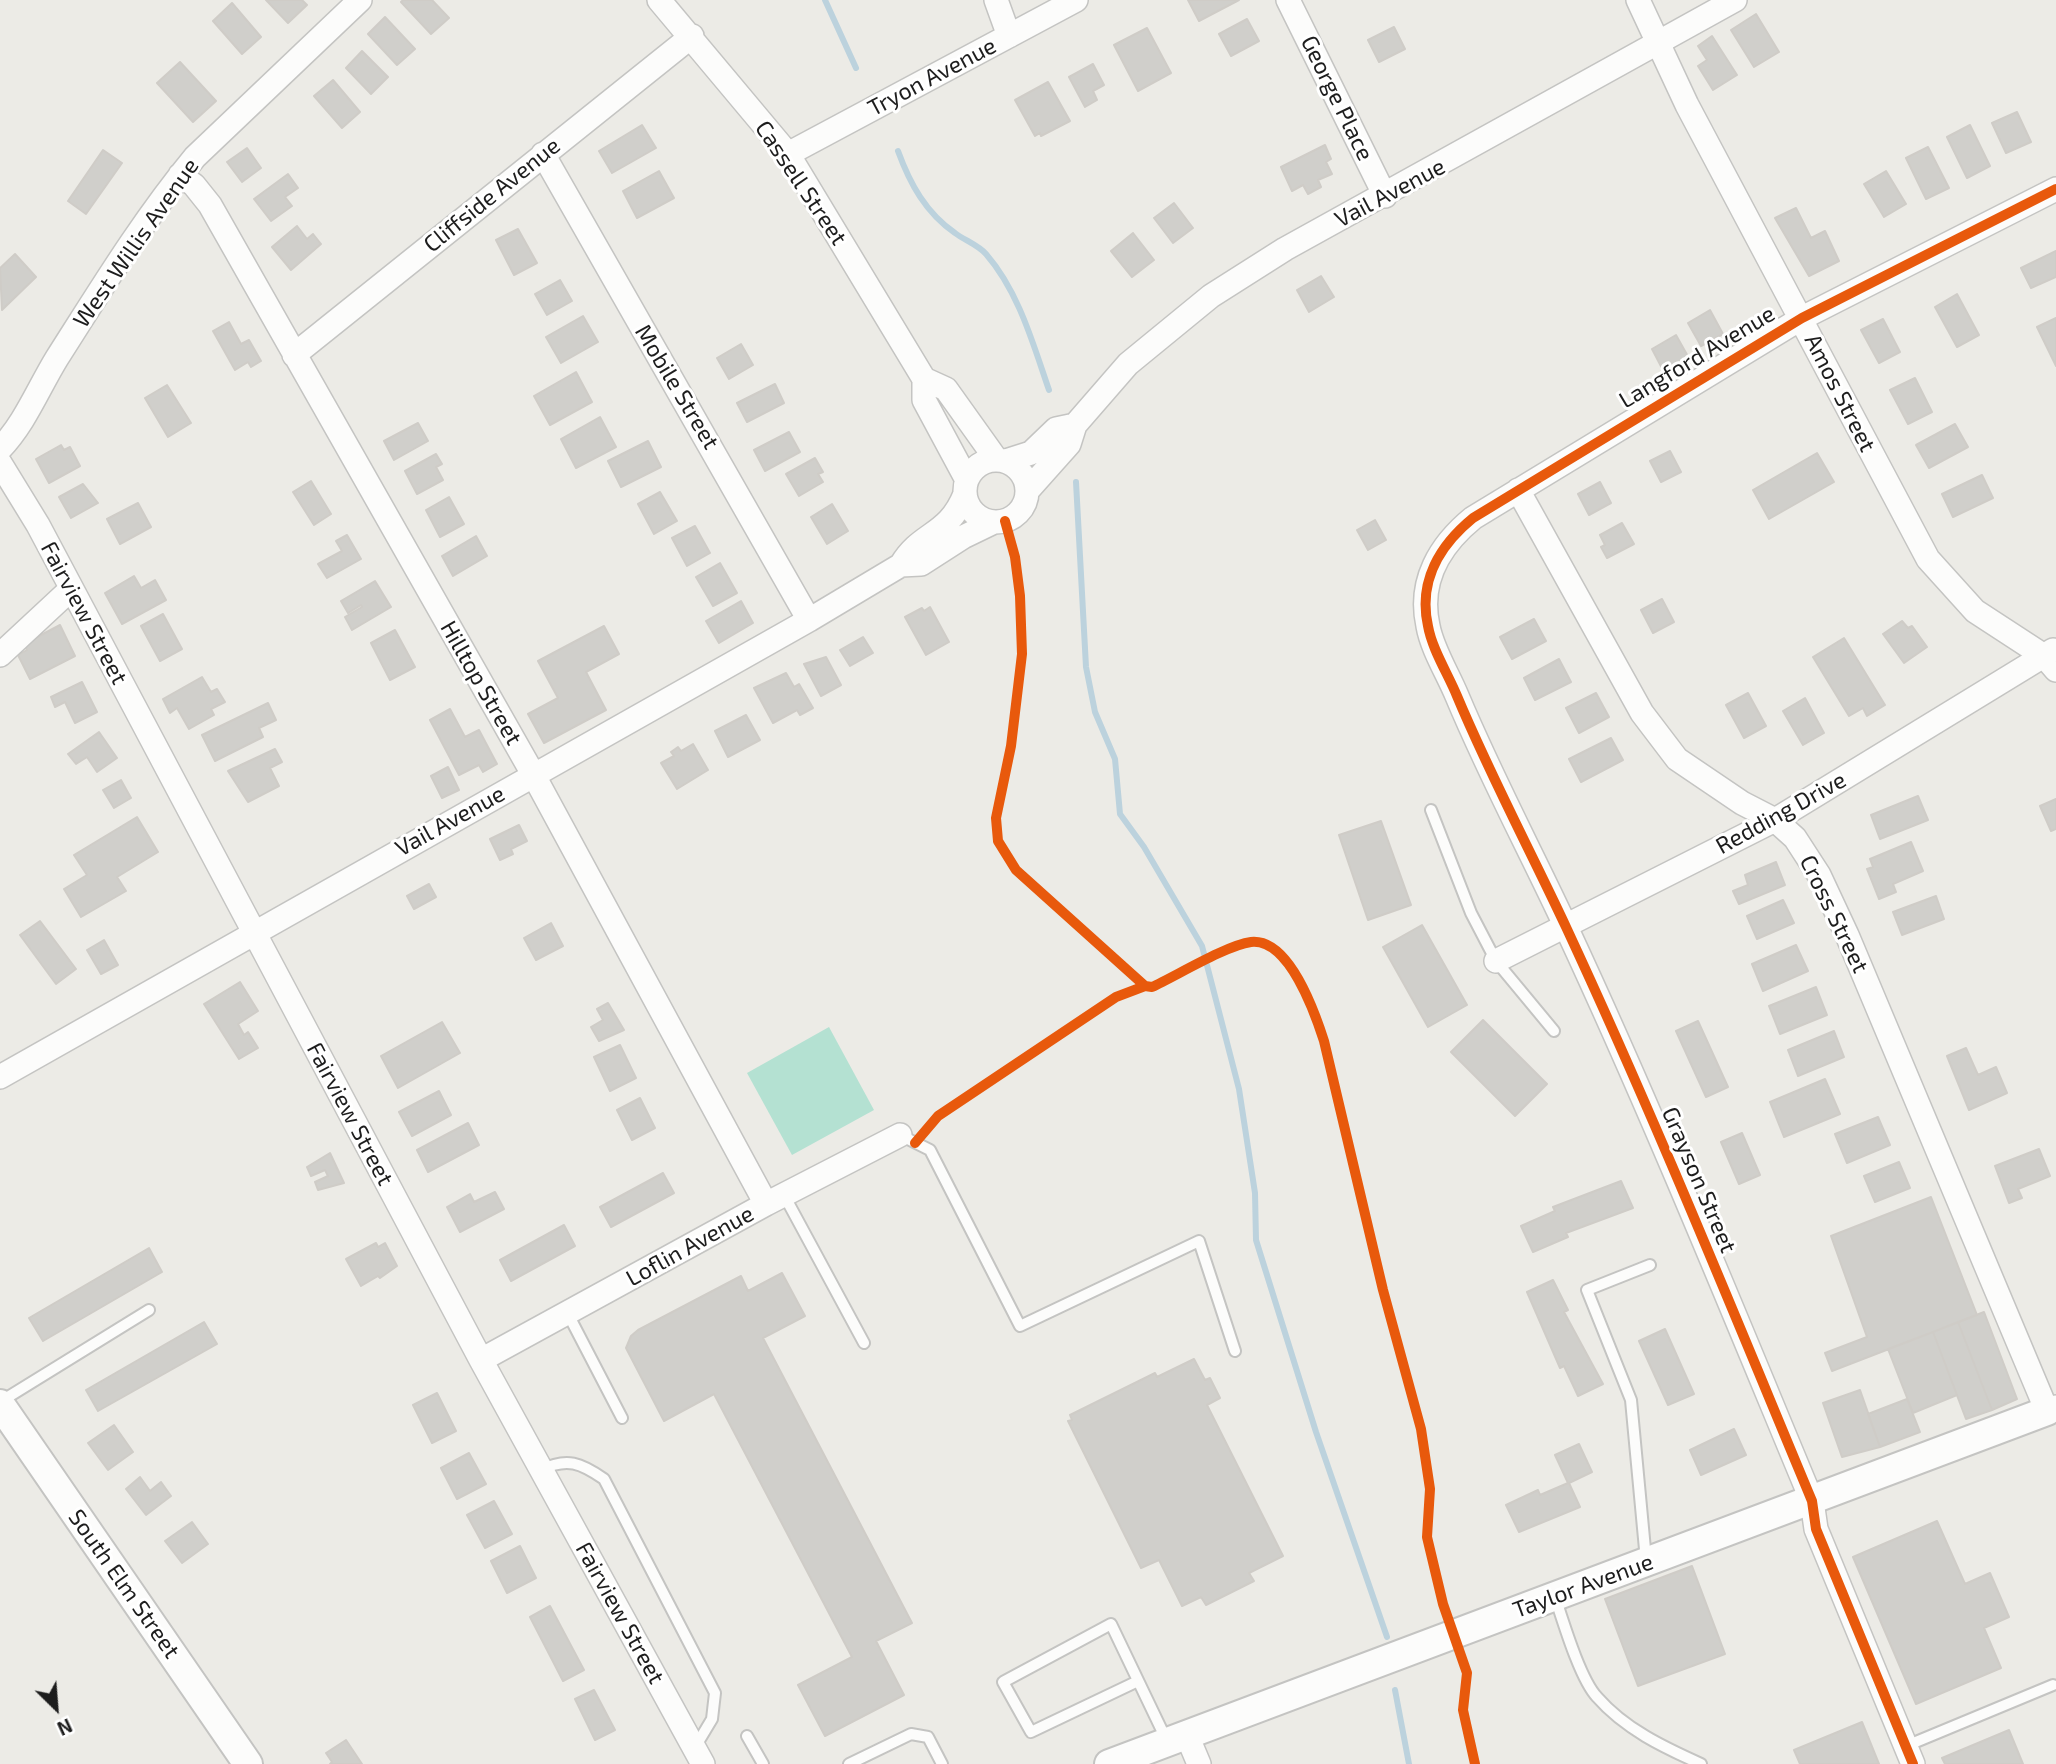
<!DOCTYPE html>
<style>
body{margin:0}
#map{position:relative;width:2056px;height:1764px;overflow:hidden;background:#ecebe6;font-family:"Exo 2",sans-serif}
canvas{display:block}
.north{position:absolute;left:21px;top:1673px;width:70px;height:70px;-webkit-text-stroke:5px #fff;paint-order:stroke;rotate:155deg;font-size:19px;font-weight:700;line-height:28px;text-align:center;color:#1d1d1d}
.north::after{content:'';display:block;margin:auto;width:24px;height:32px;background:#1d1d1d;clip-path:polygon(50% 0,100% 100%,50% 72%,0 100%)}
</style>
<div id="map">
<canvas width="2056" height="1764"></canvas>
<div class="north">N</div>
</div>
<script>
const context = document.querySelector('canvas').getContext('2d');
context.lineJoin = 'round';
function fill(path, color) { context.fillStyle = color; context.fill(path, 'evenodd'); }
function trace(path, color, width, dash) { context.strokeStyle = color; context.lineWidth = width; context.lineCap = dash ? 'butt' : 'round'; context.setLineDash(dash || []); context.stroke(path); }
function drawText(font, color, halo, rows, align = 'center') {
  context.font = font + ' "Exo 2",sans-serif'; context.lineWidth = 6; context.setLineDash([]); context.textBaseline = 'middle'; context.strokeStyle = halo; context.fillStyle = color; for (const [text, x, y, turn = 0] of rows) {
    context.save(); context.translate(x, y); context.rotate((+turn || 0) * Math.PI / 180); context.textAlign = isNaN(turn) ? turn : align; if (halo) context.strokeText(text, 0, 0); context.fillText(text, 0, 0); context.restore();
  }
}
const pitch = new Path2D(`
 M829,1027L874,1110L792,1155L747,1073Z`);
const stream = new Path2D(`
 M825,0L856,68
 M898,151C910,184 926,213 955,233C964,240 978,245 986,254C1019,292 1033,344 1049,390
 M1076,482L1086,667L1095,712L1115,759L1120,814L1144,847L1202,946L1239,1089L1255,1193L1256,1240L1316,1432L1387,1637
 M1395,1690L1409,1764`);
const building = new Path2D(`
 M266,0H302L307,5L288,23Z
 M403,0H432L449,18L431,34L401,2Z
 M1188,0H1239L1199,21Z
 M232,3L261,37L242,54L213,21Z
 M1756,14L1779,52L1754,67L1731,30Z
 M385,17L415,49L397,65L368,34Z
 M1247,19L1259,41L1231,56L1219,34Z
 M1394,27L1405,49L1379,62L1368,40Z
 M1147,28L1171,73L1138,91L1114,45Z
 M1712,36L1737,75L1713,90L1698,66L1707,60L1698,46Z
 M362,51L388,77L371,94L346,68Z
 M180,62L216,101L193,122L157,83Z
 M1093,64L1104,85L1093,91L1097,100L1085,107L1069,77Z
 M333,80L360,112L342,128L314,96Z
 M1048,82L1070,121L1041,136L1040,133L1035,136L1015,100Z
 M2017,112L2031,142L2006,153L1992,123Z
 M642,125L656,148L612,173L599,151Z
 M1970,125L1990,166L1967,178L1947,137Z
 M1325,145L1331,159L1326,162L1332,174L1318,180L1321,187L1308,194L1303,185L1292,191L1281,167Z
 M1928,147L1949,188L1926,199L1906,158Z
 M247,148L261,168L242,182L227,162Z
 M103,150L122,163L86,214L68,201Z
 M659,171L674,198L637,218L623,191Z
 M1886,171L1906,204L1884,217L1864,184Z
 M288,174L298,188L285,197L292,206L271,221L254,199Z
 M1174,203L1193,228L1173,243L1154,218Z
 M1796,208L1811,238L1825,231L1839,261L1809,276L1775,218Z
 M297,226L307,239L313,234L321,244L291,270L272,247Z
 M518,229L537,263L514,275L496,240Z
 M1133,233L1154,260L1132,277L1111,251Z
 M2056,251V277L2031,288L2021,268Z
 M15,254L36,277L2,310L0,268Z
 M1321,276L1334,297L1309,312L1297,290Z
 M560,280L572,301L547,315L535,294Z
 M1957,294L1979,335L1957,347L1935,307Z
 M1710,310L1723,334L1701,346L1688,323Z
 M583,316L598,342L561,363L546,337Z
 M2056,318V366L2037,327Z
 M1883,319L1900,352L1879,363L1861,330Z
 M229,322L241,344L249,340L261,361L251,367L248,362L235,370L213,331Z
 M1676,335L1690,360L1665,374L1652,349Z
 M741,344L753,365L729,379L717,358Z
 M576,372L592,402L550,425L534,396Z
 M1915,378L1932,412L1908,424L1890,390Z
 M775,384L784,403L747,422L737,403Z
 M167,385L191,423L168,437L145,398Z
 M600,417L616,447L576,468L561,439Z
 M418,423L428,441L394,460L384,441Z
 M1955,424L1968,447L1929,468L1916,445Z
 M789,432L800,452L765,471L754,450Z
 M648,441L661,467L621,487L608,461Z
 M61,445L64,450L70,447L80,466L49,483L36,459Z
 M1670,451L1681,472L1661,482L1650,461Z
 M1817,453L1834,482L1769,519L1753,490Z
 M436,454L442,464L436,467L443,480L417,494L405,471Z
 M815,458L823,472L818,474L823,482L799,496L786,474Z
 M1982,475L1993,498L1953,517L1942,494Z
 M311,481L331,514L314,525L293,492Z
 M1600,482L1611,503L1589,515L1578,494Z
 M83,484L98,503L71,518L59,497Z
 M660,492L677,521L654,534L638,504Z
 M449,497L464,524L440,537L426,510Z
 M138,503L151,527L120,544L107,519Z
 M832,504L848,531L827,544L811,517Z
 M1375,520L1386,540L1368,550L1357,530Z
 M1622,523L1634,544L1607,558L1601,547L1605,545L1600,535Z
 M695,526L710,553L687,566L672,538Z
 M347,535L361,559L327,578L318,564L342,551L336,541Z
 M476,536L487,556L453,576L442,556Z
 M720,563L737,593L713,606L696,577Z
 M134,576L141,588L155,580L166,600L122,624L105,593Z
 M375,581L391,607L352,630L345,617L362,607L361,605L348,613L341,601Z
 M1662,599L1674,622L1653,633L1641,610Z
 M741,601L753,623L719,643L706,621Z
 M930,607L949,642L926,655L905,617L922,608L924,611Z
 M163,614L182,649L160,661L141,626Z
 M1534,619L1546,641L1512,659L1500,637Z
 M1902,621L1908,628L1912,626L1927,647L1904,663L1883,634Z
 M60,625L75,656L30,679L18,655L27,650L24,644Z
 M604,626L619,654L586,672L606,710L544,743L528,714L558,698L538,661Z
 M395,630L415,667L390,680L371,643Z
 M863,637L873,653L850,666L840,650Z
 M1844,638L1885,705L1867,716L1863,708L1849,716L1813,657Z
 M826,657L841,685L821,696L804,664Z
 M1559,659L1571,682L1535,700L1524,678Z
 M786,673L794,687L799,684L813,708L800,715L797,710L773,723L754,688Z
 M202,677L211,692L217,689L225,702L211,709L214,715L189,729L177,708L170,713L163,699Z
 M82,682L97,712L75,723L65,702L55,707L51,697Z
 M1596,693L1609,717L1579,733L1566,708Z
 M1748,693L1766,726L1744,738L1726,705Z
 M1805,698L1824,733L1803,745L1783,711Z
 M268,703L276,720L259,728L263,737L215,761L202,735Z
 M450,709L465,737L479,730L497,764L483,772L479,765L459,775L430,720Z
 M746,715L760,740L728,757L715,731Z
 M99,732L117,758L97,772L87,757L76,764L68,754Z
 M1611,738L1623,760L1581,782L1569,759Z
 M693,744L708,770L677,789L661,763L674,756L671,752L678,747L681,751Z
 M275,749L282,762L270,768L279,786L248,802L228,771Z
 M448,767L459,790L442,798L431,776Z
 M121,780L131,798L114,808L103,790Z
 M1918,796L1928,820L1880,839L1871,815Z
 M2056,799V829L2051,831L2040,806Z
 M137,817L158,852L117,877L126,891L81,917L64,889L87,875L74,855Z
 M1381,821L1411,905L1368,920L1339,835Z
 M519,825L527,841L511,849L513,854L500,860L490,839Z
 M1911,842L1923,871L1893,884L1896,892L1879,899L1867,869L1873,867L1870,859Z
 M1776,862L1785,885L1739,904L1733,891L1748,885L1745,875Z
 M429,884L436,897L414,909L407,896Z
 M1936,896L1944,919L1902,935L1893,912Z
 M1783,900L1794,923L1757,939L1747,916Z
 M40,921L76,969L56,984L20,935Z
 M551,923L563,946L536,960L524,938Z
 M1422,925L1467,1005L1428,1027L1383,947Z
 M104,940L118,965L101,974L87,950Z
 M1796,945L1808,971L1763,991L1752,964Z
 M240,982L258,1011L238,1024L244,1035L248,1032L258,1048L239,1059L204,1004Z
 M1816,987L1827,1015L1780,1034L1769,1006Z
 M608,1003L624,1030L599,1041L591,1027L603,1020L597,1009Z
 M1483,1020L1547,1084L1515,1116L1451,1052Z
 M1698,1021L1728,1087L1706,1097L1676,1031Z
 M442,1022L460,1053L398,1088L381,1056Z
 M1834,1031L1844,1057L1798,1076L1788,1050Z
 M620,1045L636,1078L610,1091L594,1057Z
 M1966,1048L1978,1075L1996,1067L2007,1093L1969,1110L1947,1056Z
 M1825,1079L1840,1114L1784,1137L1770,1102Z
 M439,1091L451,1115L412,1136L399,1112Z
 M640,1098L655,1128L632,1140L617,1110Z
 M1878,1117L1890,1145L1847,1163L1835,1134Z
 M468,1123L479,1145L428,1172L417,1150Z
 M1742,1133L1760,1175L1739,1184L1721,1142Z
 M2039,1149L2050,1176L2018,1189L2022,1198L2009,1203L1995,1166Z
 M330,1153L344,1183L318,1190L315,1182L328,1176L325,1170L311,1176L307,1167Z
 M1899,1162L1910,1188L1875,1202L1864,1176Z
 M663,1173L674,1193L611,1227L600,1207Z
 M1621,1181L1633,1208L1566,1233L1568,1237L1533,1252L1521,1226L1555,1211L1553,1207Z
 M495,1192L504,1209L460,1232L447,1207L470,1194L474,1202Z
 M1931,1197L1977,1315L1832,1371L1825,1353L1867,1337L1831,1236Z
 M564,1225L575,1246L511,1281L500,1260Z
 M376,1243L378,1247L385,1243L397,1266L380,1278L378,1276L361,1286L346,1259Z
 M149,1248L162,1272L43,1341L29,1318Z
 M782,1273L805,1316L763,1338L912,1623L876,1641L904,1695L825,1736L798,1685L852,1657L714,1394L664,1421L626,1348L631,1336L638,1330L741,1276L748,1291Z
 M1553,1280L1568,1310L1564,1312L1603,1384L1578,1396L1564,1366L1560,1368L1527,1292Z
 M1984,1312L2017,1399L1992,1410L1958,1322Z
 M204,1322L217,1344L98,1411L86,1390Z
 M1958,1322L1992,1410L1966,1419L1933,1332Z
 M1665,1329L1694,1394L1668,1405L1639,1341Z
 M1933,1332L1957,1395L1913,1413L1888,1349Z
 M1194,1359L1205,1380L1210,1378L1220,1398L1207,1405L1283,1556L1249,1573L1254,1581L1206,1605L1201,1597L1182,1606L1159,1560L1141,1568L1068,1421L1072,1420L1070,1415L1155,1373L1157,1377Z
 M1860,1390L1880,1447L1842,1457L1823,1403Z
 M437,1393L456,1431L432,1443L413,1405Z
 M1907,1399L1920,1432L1880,1447L1868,1414Z
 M114,1425L133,1452L108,1470L88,1443Z
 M1734,1429L1746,1455L1701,1475L1690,1450Z
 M1579,1444L1592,1472L1569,1483L1580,1507L1519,1532L1506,1505L1538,1490L1540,1495L1568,1483L1555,1455Z
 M469,1453L486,1484L457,1499L441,1468Z
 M140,1477L150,1491L161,1482L171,1496L146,1515L126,1489Z
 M494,1501L512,1534L485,1548L467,1515Z
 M1937,1521L1965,1584L1990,1573L2009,1617L1984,1628L2001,1668L1916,1704L1853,1557Z
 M192,1522L208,1544L182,1563L165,1541Z
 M520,1546L536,1578L507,1593L491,1561Z
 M1692,1566L1725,1654L1638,1686L1605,1599Z
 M550,1606L584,1670L563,1681L530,1617Z
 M594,1690L615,1730L595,1740L575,1699Z
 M1862,1722L1879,1764H1800L1794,1750Z
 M2009,1730L2023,1764H1945L1942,1758Z
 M346,1740L362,1764H330L332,1762L326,1753Z`);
const service = new Path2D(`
 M1431,810L1471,913L1496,961L1554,1031
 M900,1135L930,1150L1020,1326L1199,1241L1235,1351
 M784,1195L864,1343
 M568,1314L622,1418
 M0,1402L149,1310
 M541,1470C567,1457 581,1463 604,1479L715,1693L712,1719L694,1749
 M1646,1560L1631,1400L1587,1290L1650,1265
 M1555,1597C1563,1621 1580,1679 1597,1697C1625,1729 1663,1747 1701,1764
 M1138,1681L1031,1732L1003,1682L1111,1624L1167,1741
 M747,1736L763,1764
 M1906,1746L2053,1685
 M849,1764L911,1734L928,1737L942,1764`);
const minor = new Path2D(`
 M659,0L788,154L924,379V400L967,480
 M996,0L1009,36
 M1288,0L1385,196
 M1638,0L1687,105L1928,559L1975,611L2044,656L2056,670
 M543,154L809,620
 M788,154L1076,0
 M180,175L194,185L210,205L533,774L766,1204
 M294,355L692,36
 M924,379L946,389L996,459
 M0,449C25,423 38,389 57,358C101,289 143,220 195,157L360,0
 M965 491a31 31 0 1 1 62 0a31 31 0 1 1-62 0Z
 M1006,461L1031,453L1056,429L1075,425
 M0,463L38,525L481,1360L703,1764
 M1028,490L1069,444L1075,425L1128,364L1211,296L1285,249L1735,0
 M1518,490L1642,713L1677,759L1742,803L1775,820L1795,838L1819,875L1847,935L2047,1411L2056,1407
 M901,565C921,531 948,537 965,494
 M0,655L71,589
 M1496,961L1775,820L2053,650
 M0,1077L809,620L901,565L921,564L963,537L994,522
 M481,1360L766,1204L900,1135
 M1186,1733L1199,1764
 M1913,1764L1816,1529L1812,1501C1732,1309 1654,1116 1566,927C1530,850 1490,775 1457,696C1448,674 1432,649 1428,626C1418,581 1440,545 1473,518L1802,318L2056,189`);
const tertiary = new Path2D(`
 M0,1404L248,1764
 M1109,1764L2047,1411`);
const cycleway = new Path2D(`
 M1005,521L1015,557L1020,596L1022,654L1011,746L996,818L998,841L1016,870L1145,986L1152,987C1176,976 1227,945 1251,942C1289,938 1315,1013 1324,1041L1383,1290L1421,1429L1430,1489L1427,1537L1443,1604L1467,1673L1463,1710L1475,1764
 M915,1143L938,1116L1116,997L1145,986
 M1913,1764L1816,1529L1812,1501C1732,1309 1654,1116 1566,927C1530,850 1490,775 1457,696C1448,674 1432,649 1428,626C1418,581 1440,545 1473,518L1802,318L2056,189`);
const streetNames = [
 ["Tryon Avenue",932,77,-28],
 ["George Place",1337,98,64],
 ["Cassell Street",801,183,56],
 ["Vail Avenue",1390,193,-28],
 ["Cliffside Avenue",492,195,-39],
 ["West Willis Avenue",136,243,-55],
 ["Langford Avenue",1697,357,-31],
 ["Mobile Street",677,387,59],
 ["Amos Street",1840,393,63],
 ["Fairview Street",84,613,62],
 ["Hilltop Street",481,683,60],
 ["Redding Drive",1781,813,-29],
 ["Vail Avenue",450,821,-29],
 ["Cross Street",1834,914,64],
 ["Fairview Street",350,1114,62],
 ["Grayson Street",1699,1180,67],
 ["Loflin Avenue",690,1246,-29],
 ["South Elm Street",124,1584,55],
 ["Taylor Avenue",1583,1586,-20],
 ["Fairview Street",620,1613,61]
];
fill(pitch, '#b4e1d2');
trace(stream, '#bcd2dd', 6);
fill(building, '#d0cfcb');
trace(building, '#cfccc7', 2);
trace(service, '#c4c4c2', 14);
trace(minor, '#c4c4c2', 26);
trace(tertiary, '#c4c4c2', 32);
trace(service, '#fcfcfb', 10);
trace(minor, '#fcfcfb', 23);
trace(tertiary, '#fcfcfb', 28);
trace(cycleway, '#e8590c', 10);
drawText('23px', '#1d1d1d', '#fff', streetNames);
</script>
